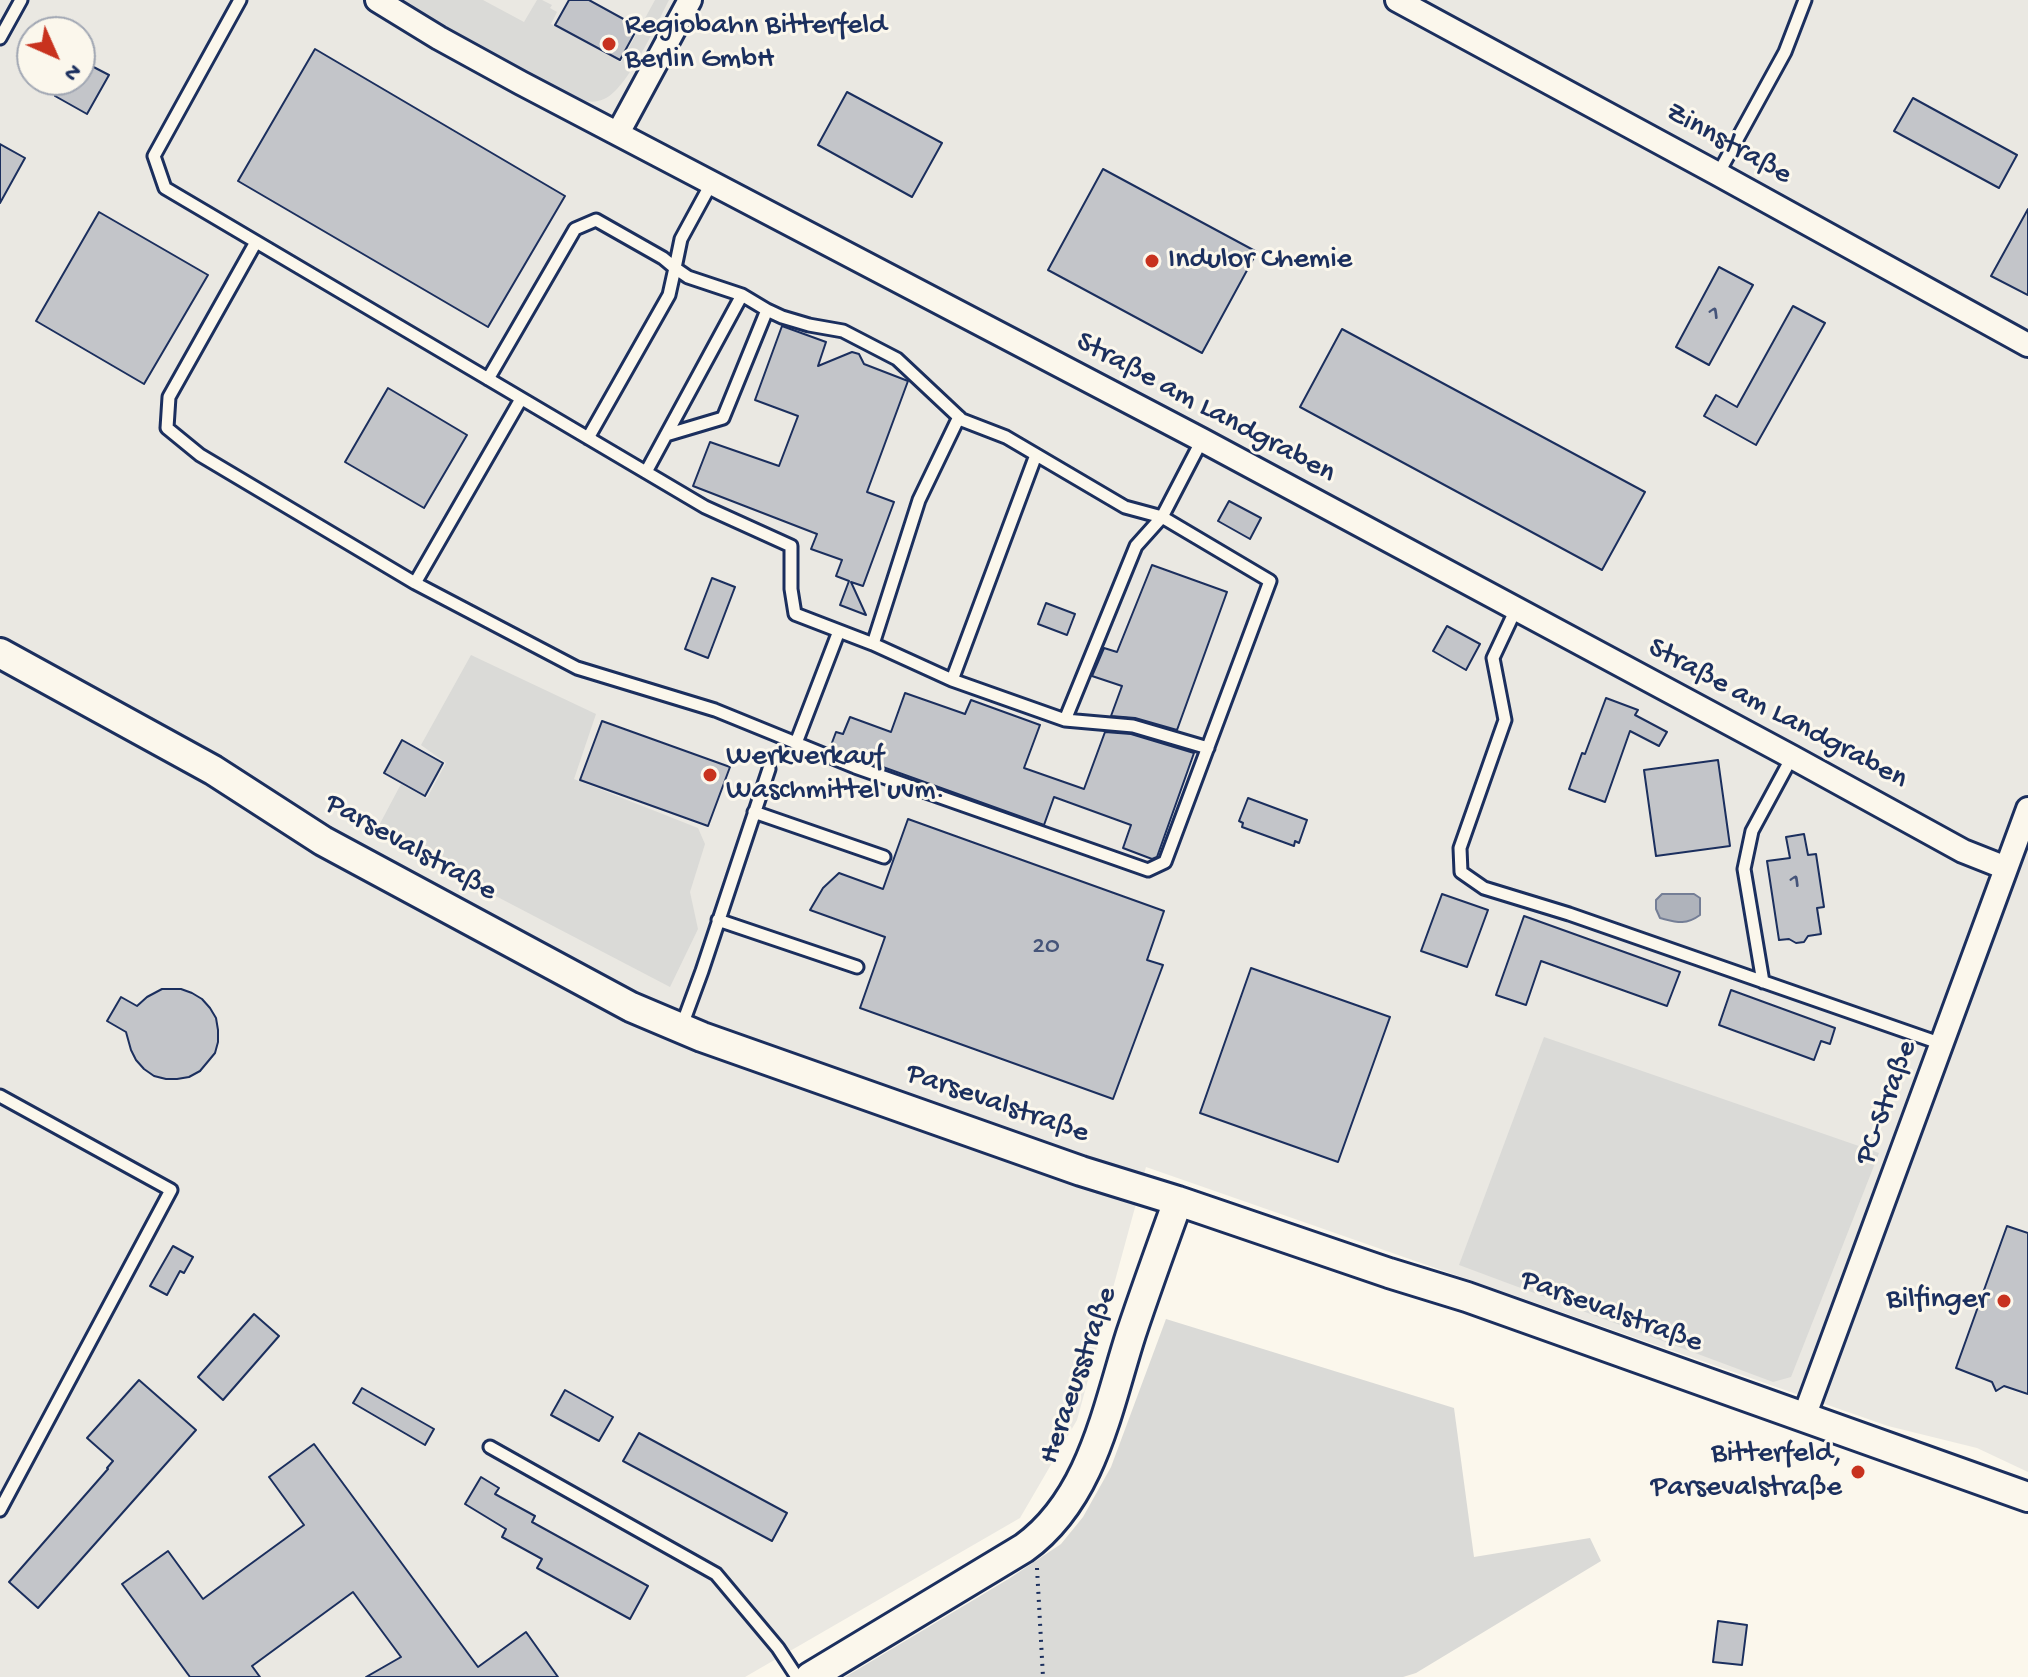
<!DOCTYPE html>
<meta charset="utf-8">
<style>
body{margin:0}
#map{position:relative;width:2028px;height:1677px;overflow:hidden;background:#fbf7ec;font-family:"Gochi Hand",sans-serif}
canvas{display:block}
.north{position:absolute;left:16px;top:16px;width:80px;height:80px;box-sizing:border-box;background:#fbf7ec;border:2px solid #a1a7b3;border-radius:50%;rotate:135deg;font-size:22px;font-weight:700;line-height:32px;text-align:center;color:#1b2f5e}
.north::after{content:'';display:block;margin:auto;width:28px;height:36px;background:#c8321e;clip-path:polygon(50% 0,100% 100%,50% 72%,0 100%)}
</style>
<div id="map">
<canvas width="2028" height="1677"></canvas>
<div class="north">N</div>
</div>
<script>
const context = document.querySelector('canvas').getContext('2d');
context.lineJoin = 'round';
function fill(path, color) { context.fillStyle = color; context.fill(path, 'evenodd'); }
function trace(path, color, width, dash) { context.strokeStyle = color; context.lineWidth = width; context.lineCap = dash ? 'butt' : 'round'; context.setLineDash(dash || []); context.stroke(path); }
function drawText(font, color, halo, rows, align = 'center') {
  context.font = font + ' "Gochi Hand",sans-serif'; context.lineWidth = 6; context.setLineDash([]); context.textBaseline = 'middle'; context.strokeStyle = halo; context.fillStyle = color; for (const [text, x, y, turn = 0] of rows) {
    context.save(); context.translate(x, y); context.rotate((+turn || 0) * Math.PI / 180); context.textAlign = isNaN(turn) ? turn : align; if (halo) context.strokeText(text, 0, 0); context.fillText(text, 0, 0); context.restore();
  }
}
const built = new Path2D(`
 M0,0H2028V1472L1977,1448L1888,1426L1146,1167L1077,1420L1020,1518L745,1677H0ZM32,32H80V80H32Z`);
const green = new Path2D(`
 M403,0H483L524,22L537,0H542L552,5L550,8L557,12L551,24L621,62L655,0H669C657,23 627,90 604,99C593,104 585,101 574,98L405,5Z
 M471,655L596,714L574,779L698,828L705,844L690,892L698,929L670,987L375,833L401,784L427,798L446,763L421,745Z
 M1544,1037L1879,1153L1791,1377L1773,1382L1459,1265Z
 M1166,1319L1454,1408L1474,1557L1590,1538L1601,1561L1416,1673L1403,1677H845L1010,1578L1061,1544L1083,1517L1111,1467Z`);
const water = new Path2D(`
 M1662,894H1694L1700,898V915C1685,926 1676,922 1660,918L1656,909V900Z`);
const building = new Path2D(`
 M569,0H589L638,27L620,60L555,25Z
 M315,49L565,196L488,327L238,181Z
 M80,60L109,75L87,114L55,96L64,80H80Z
 M847,92L942,143L912,197L818,145Z
 M1913,98L2017,155L1999,188L1894,131Z
 M0,144L25,158L0,203Z
 M1103,169L1257,252L1202,353L1048,270Z
 M2028,209V295L1991,276Z
 M99,212L208,275L144,384L36,321Z
 M1719,267L1753,285L1709,365L1676,347Z
 M1793,306L1825,323L1756,445L1704,416L1716,395L1737,407Z
 M782,326L826,342L818,366L852,352L859,354L864,364L908,381L867,492L894,502L863,586L851,582L866,615L840,605L849,581L836,576L842,560L811,549L817,534L693,486L710,442L779,466L798,416L755,400Z
 M1342,329L1645,492L1602,570L1300,407Z
 M388,388L467,435L424,508L345,462Z
 M1229,501L1261,518L1250,539L1218,521Z
 M1152,565L1227,592L1177,730L1135,718L1111,716L1122,686L1092,676L1104,648L1117,652Z
 M712,578L735,587L708,658L685,649Z
 M1046,603L1075,614L1067,635L1038,624Z
 M1447,626L1480,644L1466,670L1433,651Z
 M905,693L965,714L971,700L1040,725L1024,768L1084,789L1105,732L1131,734L1194,753L1157,857L1152,859L1123,848L1131,825L1054,797L1044,825L830,748L836,732L843,734L850,717L891,732Z
 M1606,698L1638,710L1635,715L1667,732L1659,746L1630,731L1605,802L1569,789L1582,753L1585,754Z
 M602,721L730,767L708,826L580,780Z
 M402,740L443,763L425,796L384,773Z
 M1718,760L1730,846L1656,856L1644,770Z
 M1248,798L1307,820L1299,843L1295,841L1294,846L1242,827L1243,823L1239,821Z
 M908,819L1164,911L1147,960L1163,965L1113,1099L860,1008L885,937L810,910L823,888L839,873L883,889Z
 M1804,834L1808,855L1816,854L1824,907L1817,908L1821,934L1808,936L1804,942L1796,943L1789,939L1779,940L1767,861L1790,858L1786,837Z
 M1442,894L1488,910L1467,967L1421,951Z
 M1524,916L1680,972L1667,1006L1541,961L1526,1005L1496,995Z
 M1251,968L1390,1017L1338,1162L1200,1113Z
 M162,989H181L192,993L202,999L210,1008L216,1018L218,1030V1042L215,1053L200,1071L189,1077L177,1079H166L154,1076L144,1069L136,1060L131,1050L126,1032L107,1021L121,997L137,1006L147,997Z
 M1731,990L1835,1028L1830,1044L1821,1041L1814,1060L1719,1025Z
 M2007,1226L2028,1233V1394L2004,1386L1996,1391L1992,1382L1956,1368Z
 M173,1246L193,1257L184,1273L180,1271L167,1295L150,1286Z
 M254,1314L279,1336L223,1400L198,1377Z
 M139,1380L196,1430L38,1608L9,1582L108,1469L107,1468L113,1461L87,1438Z
 M362,1388L434,1429L425,1445L353,1403Z
 M565,1390L613,1417L599,1441L551,1415Z
 M639,1433L787,1513L772,1541L623,1461Z
 M314,1444L478,1667L526,1632L558,1677H366L401,1657L353,1592L252,1666L260,1677H190L122,1584L168,1551L203,1599L245,1568L304,1525L269,1477Z
 M481,1477L499,1488L495,1494L535,1516L532,1522L648,1586L630,1619L537,1568L542,1559L502,1537L506,1529L465,1504Z
 M1718,1621L1747,1625L1742,1665L1713,1662Z`);
const path = new Path2D(`
 M1037,1568L1043,1677`);
const service = new Path2D(`
 M240,0L154,156L165,188L705,507L791,546V589L795,614L873,644L952,680L1065,720L1133,726L1208,748
 M0,38L21,0
 M1718,174L1785,52L1805,0
 M712,182L681,239L675,268L688,277L742,295L767,310
 M256,242L169,397L167,428L200,455L415,583L521,399
 M488,379L575,229L596,220L663,258L675,268L669,295L588,438
 M646,472L742,295
 M415,583L577,668L715,710L855,767L1148,870L1165,862L1270,581L1162,517L1125,507L1006,437L962,420L897,359L843,331L809,325L782,317L767,310L723,418L666,435
 M1516,609L1493,658L1505,720L1460,848L1461,872L1484,888L1569,914L1942,1044
 M873,644L919,500L959,417
 M952,680L1036,455
 M1065,720L1136,546L1162,517L1202,440
 M796,743L839,631
 M754,812L884,857
 M718,920L857,967
 M1763,982L1744,869L1752,831L1792,757
 M681,1028L702,971L769,769
 M0,1096L171,1190L0,1510
 M490,1447L716,1574L778,1648L797,1677`);
const minor = new Path2D(`
 M377,0L439,38L521,83L1202,440L1792,757L1963,851L2006,868
 M1397,0L1718,174L2028,345
 M618,133L690,0
 M1804,1417L2028,809`);
const tertiary = new Path2D(`
 M0,653L213,770L323,841L631,1007L702,1037L1081,1171L1178,1201L1389,1273L1467,1297L2028,1497
 M810,1677L1024,1548C1092,1499 1107,1409 1131,1334C1146,1289 1162,1245 1178,1201`);
const markers = [
 [609,44,8,"#c8321e"],
 [1152,261,8,"#c8321e"],
 [710,775,8,"#c8321e"],
 [2004,1301,8,"#c8321e"],
 [1858,1472,8,"#c8321e"]
];
const numberNames = [
 ["1",1714,316],
 ["1",1795,884],
 ["20",1046,948]
];
const poiNames = [
 ["Regiobahn Bitterfeld",625,27],
 ["Berlin GmbH",625,61],
 ["Indulor Chemie",1168,261],
 ["Werkverkauf",726,758],
 ["Waschmittel uvm.",726,792],
 ["Bilfinger",1988,1301,"right"],
 ["Bitterfeld,",1842,1455,"right"],
 ["Parsevalstraße",1842,1489,"right"]
];
const streetNames = [
 ["Zinnstraße",1728,145,29],
 ["Straße am Landgraben",1205,409,28],
 ["Straße am Landgraben",1777,715,28],
 ["Parsevalstraße",410,849,29],
 ["PC-Straße",1888,1103,-70],
 ["Parsevalstraße",997,1105,19],
 ["Parsevalstraße",1611,1313,20],
 ["Heraeusstraße",1080,1376,-71]
];
fill(built, '#eae8e2');
fill(green, '#dadad7');
fill(water, '#afb3bb');
trace(water, '#747e96', 2);
fill(building, '#c3c5c9');
trace(building, '#1b2f5e', 2);
trace(service, '#1b2f5e', 17);
trace(minor, '#1b2f5e', 28);
trace(tertiary, '#1b2f5e', 34);
trace(path, '#1b2f5e', 4, [2, 6]);
trace(service, '#fbf7ec', 11);
trace(minor, '#fbf7ec', 22);
trace(tertiary, '#fbf7ec', 28);
for (const [x, y, r, color] of markers) { const dot = new Path2D(); dot.arc(x, y, r, 0, 2 * Math.PI); context.fillStyle = color; context.fill(dot); trace(dot, '#fbf7ec', 3); }
drawText('26px', '#455479', null, numberNames);
drawText('30px', '#1b2f5e', '#fbf7ec', poiNames, 'left');
drawText('30px', '#1b2f5e', '#fbf7ec', streetNames);
</script>
